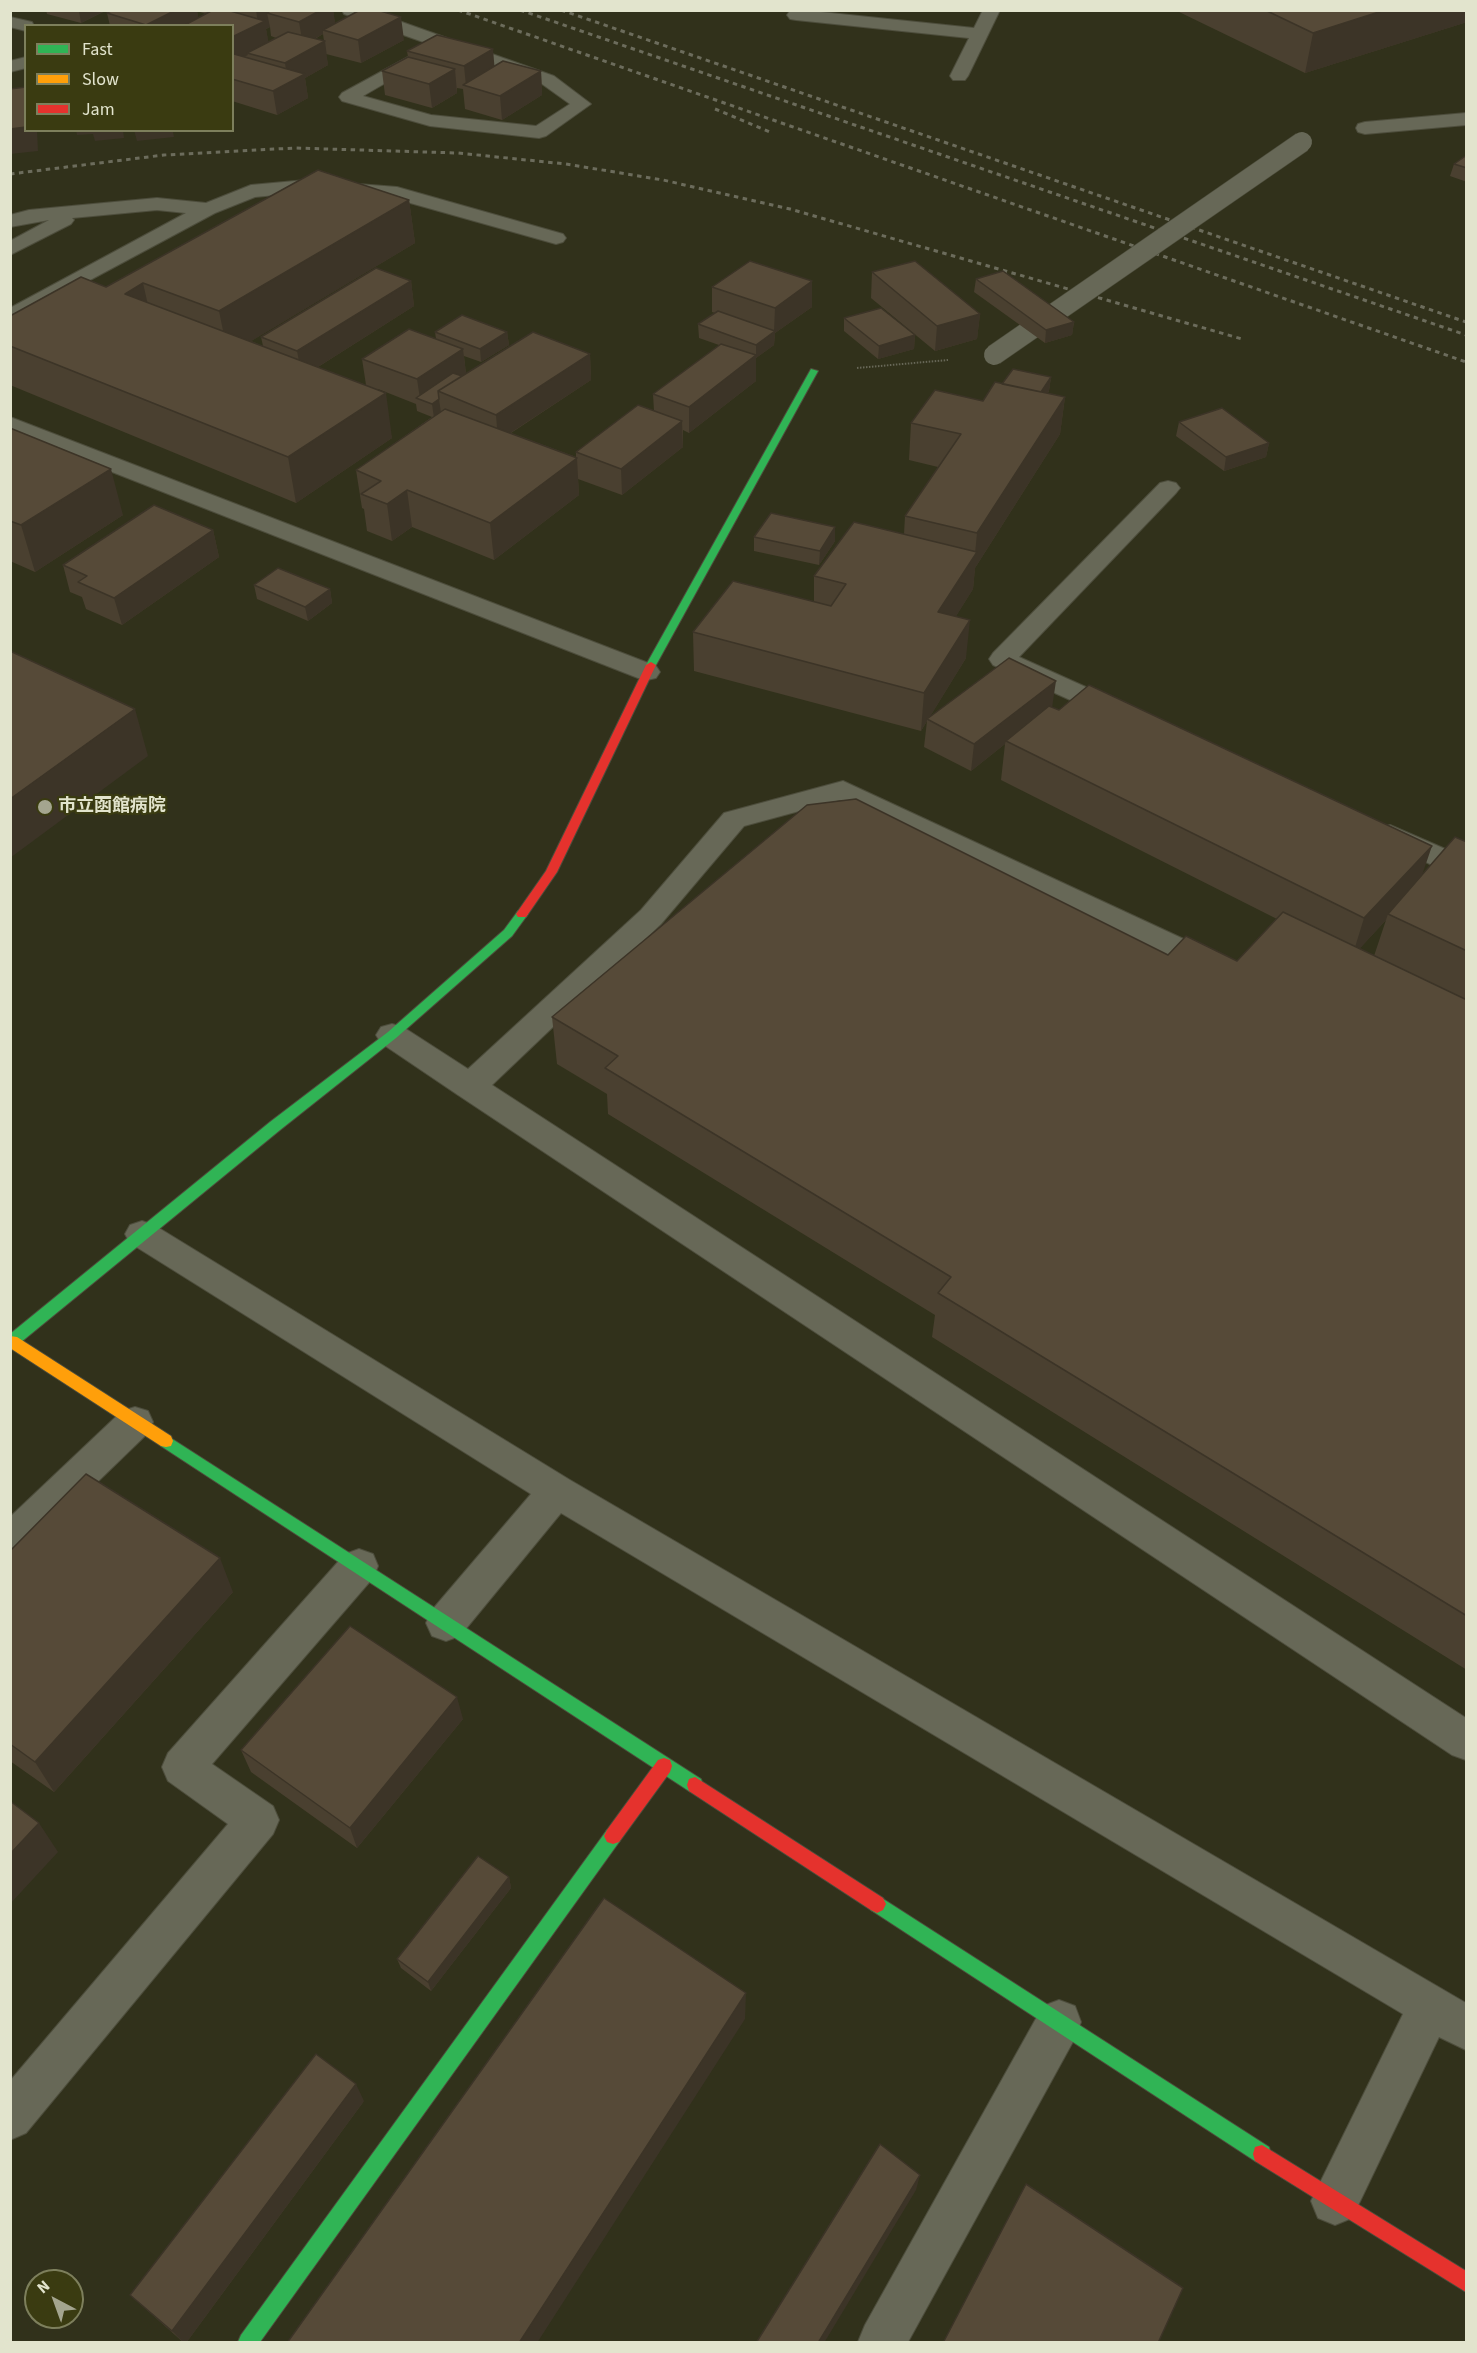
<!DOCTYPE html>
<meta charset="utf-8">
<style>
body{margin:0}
#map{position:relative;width:1477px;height:2353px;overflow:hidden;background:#31311b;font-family:"Source Sans 3",sans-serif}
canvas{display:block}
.frame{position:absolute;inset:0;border:12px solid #e2e4cd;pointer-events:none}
.legend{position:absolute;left:24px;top:24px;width:210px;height:108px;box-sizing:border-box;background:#3a3b11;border:2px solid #7d7f5c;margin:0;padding:8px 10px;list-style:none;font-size:18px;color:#e2e4cd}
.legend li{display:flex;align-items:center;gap:12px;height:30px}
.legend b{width:30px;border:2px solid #7d7f5c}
.north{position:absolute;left:24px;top:2269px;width:60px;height:60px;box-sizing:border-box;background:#3a3b11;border:2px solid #7d7f5c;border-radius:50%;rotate:319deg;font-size:16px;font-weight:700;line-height:24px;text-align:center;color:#e2e4cd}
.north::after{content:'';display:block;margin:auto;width:21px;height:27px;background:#a4a58f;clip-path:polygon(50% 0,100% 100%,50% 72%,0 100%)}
</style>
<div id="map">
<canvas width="1477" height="2353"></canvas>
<div class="frame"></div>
<ul class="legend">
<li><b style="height:8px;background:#30b455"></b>Fast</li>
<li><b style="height:8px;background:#ff9f0a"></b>Slow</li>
<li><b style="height:8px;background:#e5322d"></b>Jam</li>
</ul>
<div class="north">N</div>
</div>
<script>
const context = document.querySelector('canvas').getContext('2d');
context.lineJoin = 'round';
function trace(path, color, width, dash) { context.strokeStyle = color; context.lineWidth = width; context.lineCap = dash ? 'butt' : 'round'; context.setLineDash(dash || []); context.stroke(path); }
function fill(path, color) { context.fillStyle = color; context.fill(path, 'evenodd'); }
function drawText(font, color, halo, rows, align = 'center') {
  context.font = font + ' "Source Sans 3","Noto Sans JP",sans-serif'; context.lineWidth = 4.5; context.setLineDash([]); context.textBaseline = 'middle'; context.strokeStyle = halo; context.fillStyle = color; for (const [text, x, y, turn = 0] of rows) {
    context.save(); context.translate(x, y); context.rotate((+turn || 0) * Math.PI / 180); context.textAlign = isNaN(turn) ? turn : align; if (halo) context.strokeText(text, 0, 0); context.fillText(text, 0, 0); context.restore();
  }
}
const path = new Path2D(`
 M857,368L948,360`);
const lane = new Path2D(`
 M306,180L397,187L563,234L566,238L563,242L556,244L396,199L306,192L255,197L215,213L10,323V308L186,213L157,210L72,218L74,220L71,224L10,255V241L49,220L10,227V215L29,210L157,198L206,203L251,185Z
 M1168,481L1176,483L1180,488L1176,493L1019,657L1128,706L1132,712L1128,718L1119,720L1110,718L993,665L989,659L993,653L1160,483Z
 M843,781L1203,948L1207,955L1203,962L1192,965L1181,962L840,800L744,826L661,924L492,1085L1466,1718V1760L1452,1755L458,1095L381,1043L376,1035L381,1027L392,1024L403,1027L468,1069L641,910L724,813Z
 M1390,825L1466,858V878L1456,876L1380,841L1376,834L1380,827Z
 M142,1221L154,1225L570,1480L1466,2003V2050L1439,2037L1352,2218L1335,2225L1318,2218L1311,2201L1403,2014L561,1513L460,1636L446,1641L432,1636L426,1623L432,1610L531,1494L130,1243L125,1234L130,1225Z
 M135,1407L148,1411L153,1422L148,1433L23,1554L10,1559V1517L122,1411Z
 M359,1549L373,1554L378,1566L373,1578L212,1764L273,1806L279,1820L273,1834L26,2133L10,2140V2081L228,1824L168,1781L162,1767L168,1753L345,1554Z`);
const street = new Path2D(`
 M342,10H368L554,76L591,104L546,136L539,138L430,126L342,101L339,97L342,93L421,50L427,51L430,55L427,59L363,96L431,115L536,126L570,104L542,84L344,14Z
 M802,10L974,28L983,10H1000L968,76L965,80H953L950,76L969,38L796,20L790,19L787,15L790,11Z
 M10,17L32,22L34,26H26V31L10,27Z
 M26,57V68L10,72V61Z
 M1466,113V125L1365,134L1358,132L1356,128L1358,124L1365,122Z
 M10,417L656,666L660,672L656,678L647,680L638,678L10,432Z
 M1059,2000L1075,2006L1081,2022L1075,2038L908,2342H858L865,2325L1043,2006Z`);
const fast = new Path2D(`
 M811,369L818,371L656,665L651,668L647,667L646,665Z
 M522,910L528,914L512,936L396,1038L280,1130L15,1347L10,1349V1334L270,1122L388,1032L504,930L518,911Z
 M166,1435L701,1779L703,1785L701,1791L695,1793L689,1791L161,1446L159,1441L161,1436Z
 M613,1828L619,1830L622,1836L619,1842L260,2342H238L241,2335L607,1830Z
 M877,1895L1269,2147L1271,2154L1269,2161L1262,2163L1255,2161L871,1910L868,1904L871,1898Z`);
const slow = new Path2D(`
 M10,1336L17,1337L171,1436L173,1441L171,1446L166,1447L161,1446L10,1348Z`);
const jam = new Path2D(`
 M651,662L656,665L557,872L526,917H518L516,914L546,871L646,665Z
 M664,1758L670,1760L672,1766L670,1772L619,1842L613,1844L607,1842L604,1836L607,1830L658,1760Z
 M695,1777L883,1898L886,1904L883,1910L877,1913L871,1910L689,1791L687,1785L689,1779Z
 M1262,2145L1466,2271V2292L1255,2161L1253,2154L1255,2147Z`);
const rail = new Path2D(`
 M458,10L1466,362
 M520,10L1466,335
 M561,10L1466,322
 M715,109L770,132
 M10,174L164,155L295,148L458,153L566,164L663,180L790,209L1242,339`);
const streetBridge = new Path2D(`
 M994,355L1302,142`);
const wall = new Path2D(`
 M46,10H107L81,23L47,14Z
 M113,10H333L335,24L404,40L361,63L326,54L328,65L305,78L308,98L277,115L232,101V26H110L107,13ZM197,11L206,14L198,18ZM270,27L271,36L276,38L268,42L266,29ZM323,34L324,41L315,39Z
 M1175,10H1467V22L1305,73Z
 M407,51L495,66L541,71L542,95L502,120L465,109L463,89L457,88V93L432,108L385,95L382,71L408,57Z
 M1467,155V182L1450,176L1454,164Z
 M409,200L415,243L251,341L263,346L261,337L411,281L414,306L318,367L366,385L362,359L436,339L435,332H507L509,345L481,362L464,356L466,374L590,354L591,380L511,433L576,457V452L654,411L653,394L719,345L699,338L698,324L715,313L712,312V287L812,281V307L775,333L774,345L756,358V381L689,433L683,430V447L622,495L578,479L579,495L494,560L412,527L392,541L367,531L364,509L362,508L356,470L432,417L417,411L416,404L378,389L392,438L296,503L10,385V316Z
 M872,272L980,314L977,339L935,351L871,298Z
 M976,279L1074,322L1072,335L1045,343L974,292Z
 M844,318L915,335L914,349L878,359L844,331Z
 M1051,377L1049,391L1048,393L1065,397L1060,434L975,568L973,589L956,616L966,658L929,718L1052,707L1422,875L1467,842V1670L932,1337L935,1315L608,1114L607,1094L557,1064L552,1017L1168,955L1237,961L1277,919L1001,780L1005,744L971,771L924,747L927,721L921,731L694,671L693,632L814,602V576L904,534L905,516L938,467L909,460L911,423L983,401L1002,384ZM1386,920L1374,956L1359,949Z
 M1179,422L1269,443L1266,457L1224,471L1176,436Z
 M10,428L123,515L35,572L10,561Z
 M835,527V541L819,565L754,551V537Z
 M213,530L219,557L122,625L86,609L82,597L70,592L63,565Z
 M254,585L330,589L332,603L308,621L257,599Z
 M10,1551L233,1592L54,1792L10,1761Z
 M463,1719L357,1848L251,1772L241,1750Z
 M509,1877L511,1888L431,1991L401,1968L397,1959Z
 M364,2101L186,2343H184L130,2295Z`);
const shadedWall = new Path2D(`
 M80,10H107L81,23L79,11Z
 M176,10H197L199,24L197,26H146V25Z
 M256,10H287L267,13L270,27L266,29L269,44L247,53L248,55L232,63V37L258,24Z
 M321,10H333L336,28L323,30V34L303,45L299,22Z
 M1385,10H1467V22L1305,73L1313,33Z
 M401,17L404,40L361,63L358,40Z
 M325,41L328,65L305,78L308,98L277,115L273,91L288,83L285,63Z
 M493,49L495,73L466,86L464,66Z
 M455,69L457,93L432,108L429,84Z
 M541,71L542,95L502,120L500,96Z
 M26,127V130H37L38,151L10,154V129Z
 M59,130H76L59,132Z
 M76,130H123L124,138L95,141L93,134L77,135Z
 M134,130H188L173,132L174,137L137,141Z
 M409,200L415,243L228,355L219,311Z
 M411,281L414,306L302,377L297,351Z
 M812,281V307L775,333L774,345L756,358V381L689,433V407L756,355V345L774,332L775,308Z
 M143,283L153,327L125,294Z
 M980,314L977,339L935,351L937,326Z
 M1074,322L1072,335L1045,343L1046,330Z
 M507,332L509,345L481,362L480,349Z
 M915,335L914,349L878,359L879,346Z
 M463,349L466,374L438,391L420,399L417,379Z
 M590,354L591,380L498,441L496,415Z
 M1051,377L1049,391L1028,422L1030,408Z
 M386,393L392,438L296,503L288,457Z
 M1065,397L1060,434L975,568L973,589L935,650L938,612L975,554L977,533Z
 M439,399L441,413L434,418L432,404Z
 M682,421L683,447L622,495L621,469Z
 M1269,443L1266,457L1224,471L1226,457Z
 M577,458L579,495L494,560L490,523Z
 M111,469L123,515L35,572L21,525Z
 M407,490L412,527L392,541L387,504Z
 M835,527V541L819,565L820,551Z
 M213,530L219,557L122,625L114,598Z
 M330,589L332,603L308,621L305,607Z
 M970,620L966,658L928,720L927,719V721L921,731L924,693Z
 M1056,681L1052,708L1006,741L1005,744L971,771L974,744Z
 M135,709L148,756L10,858V799Z
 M1432,846L1419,884L1388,914L1386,920L1352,957L1364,918Z
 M220,1558L233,1592L54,1792L35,1762Z
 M457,1697L463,1719L357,1848L350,1828Z
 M39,1823L58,1852L10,1904V1854Z
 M509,1877L511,1888L431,1991L428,1982Z
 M746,1993L745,2019L537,2343H519Z
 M356,2084L364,2101L186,2343H184L172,2331Z
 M920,2175L916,2190L824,2343H818Z`);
const building = new Path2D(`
 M113,10H176L146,25L107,13Z
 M213,10H227L265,21L232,37V26H183Z
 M272,10H321L299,22L267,13Z
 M360,10H377L401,17L358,40L323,30Z
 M1265,10H1385L1313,33Z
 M288,32L325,41L285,63L247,53Z
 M437,35L493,49L464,66L407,51Z
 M232,54H234L305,74L273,91L232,79Z
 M408,57L455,69L429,84L382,71Z
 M503,61L541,71L500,96L463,85Z
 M26,87V127L10,129V89Z
 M1467,155V168L1454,164Z
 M318,170L409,200L219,311L143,283L125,294L386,393L288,457L10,346V316L81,277L106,287Z
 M750,261L812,281L775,308L712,287Z
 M915,261L980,314L937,326L872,272Z
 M376,268L411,281L297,351L261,337Z
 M1003,271L1074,322L1046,330L976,279Z
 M881,308L915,335L879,346L844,318Z
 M718,311L775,331L756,345L698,324Z
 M462,315L507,332L480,349L435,332Z
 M409,329L463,349L417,379L362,359Z
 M533,332L590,354L496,415L438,391Z
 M721,344L756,355L689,407L653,394Z
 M1013,369L1051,377L1041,392L1002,384Z
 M453,373L462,376L438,391L439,399L432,404L416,398Z
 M995,382L1065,397L977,533L905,516L961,434L911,423L935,390L983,401Z
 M638,405L682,421L621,469L576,452Z
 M1222,408L1269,443L1226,457L1179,422Z
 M445,409L577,458L490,523L407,490L387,504L361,494L381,481L356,470Z
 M10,428L111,469L21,525L10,521Z
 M154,505L213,530L114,598L78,582L87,576L63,565Z
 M771,513L835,527L820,551L754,537Z
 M854,522L977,552L938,612L970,620L924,693L693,632L733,581L831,606L846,584L814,576Z
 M278,568L330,589L305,607L254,585Z
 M10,651L135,709L10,799Z
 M1009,658L1056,681L974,744L927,719Z
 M1089,685L1432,846L1364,918L1006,741L1049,706L1059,710Z
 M856,799L1168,955L1186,936L1237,961L1283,912L1467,1000V1616L938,1293L951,1277L605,1068L618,1056L552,1017L807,805Z
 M1455,837L1467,842V951L1388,914Z
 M86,1474L220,1558L35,1762L10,1744V1551Z
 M350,1626L457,1697L350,1828L241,1750Z
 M10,1801L39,1823L10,1854Z
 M478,1856L509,1877L428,1982L397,1959Z
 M604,1898L746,1993L519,2343H287Z
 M316,2054L356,2084L172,2331L130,2295Z
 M880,2144L920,2175L818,2343H756Z
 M1026,2184L1183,2288L1158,2343H943Z`);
const markers = [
 [45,807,8,"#a4a58f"]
];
const poiNames = [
 ["市立函館病院",58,807]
];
trace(lane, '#4d4d3c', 2);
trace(street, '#4d4d3c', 2);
trace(fast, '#4d4d3c', 2);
trace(slow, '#4d4d3c', 2);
trace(jam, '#4d4d3c', 2);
trace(path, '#676757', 2, [1.5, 1.5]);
fill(lane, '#676857');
fill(street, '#676857');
fill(fast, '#30b455');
fill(slow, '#ff9f0a');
fill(jam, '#e5322d');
trace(rail, '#6c6c5c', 3, [4.5, 4.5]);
trace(streetBridge, '#4d4d3c', 21, []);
trace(streetBridge, '#676857', 20);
fill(wall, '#4a4030');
fill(shadedWall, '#3c3427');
fill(building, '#564a38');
trace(building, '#3c3427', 1.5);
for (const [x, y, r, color] of markers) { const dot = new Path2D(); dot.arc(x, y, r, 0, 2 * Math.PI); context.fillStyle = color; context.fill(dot); trace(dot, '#3a3b11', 2); }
drawText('bold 18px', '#e2e4cd', '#3a3b11', poiNames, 'left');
</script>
